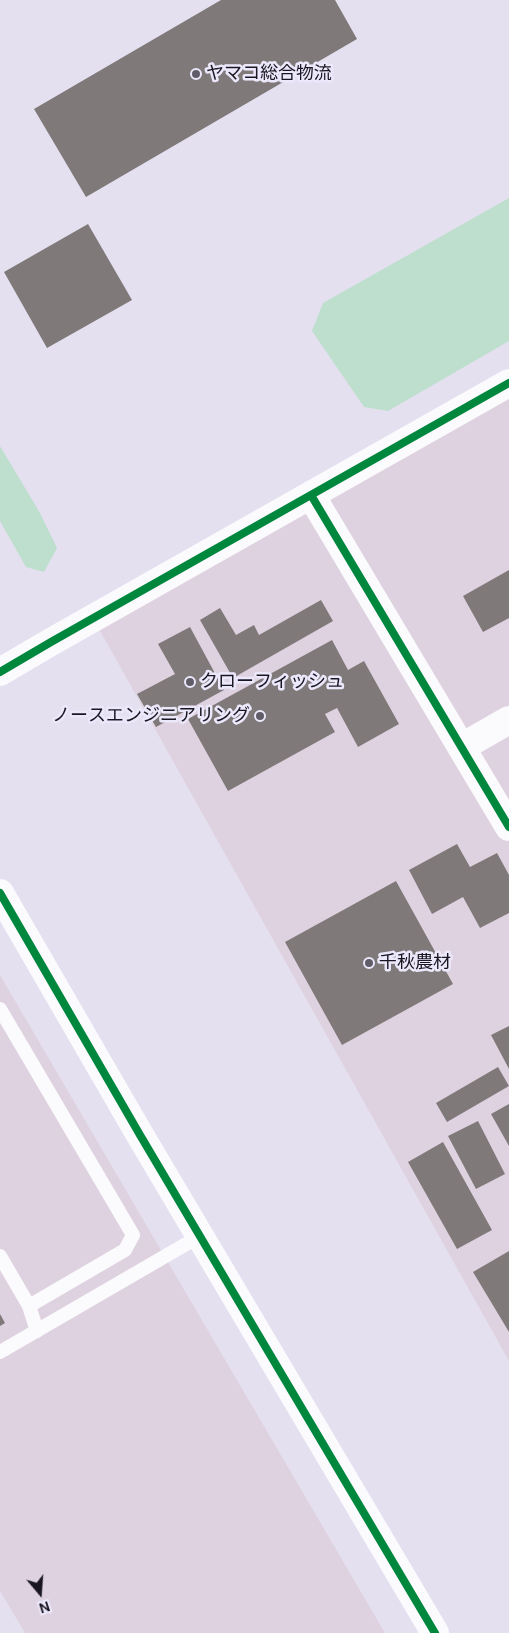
<!DOCTYPE html>
<meta charset="utf-8">
<style>
body{margin:0}
#map{position:relative;width:509px;height:1633px;overflow:hidden;background:#e4e0f0;font-family:"DM Sans",sans-serif}
canvas{display:block}
.north{position:absolute;left:15px;top:1568px;width:50px;height:50px;-webkit-text-stroke:4px #ece8fb;paint-order:stroke;rotate:162deg;font-size:14px;font-weight:700;line-height:20px;text-align:center;color:#191621}
.north::after{content:'';display:block;margin:auto;width:18px;height:22px;background:#191621;clip-path:polygon(50% 0,100% 100%,50% 72%,0 100%)}
</style>
<div id="map">
<canvas width="509" height="1633"></canvas>
<div class="north">N</div>
</div>
<script>
const context = document.querySelector('canvas').getContext('2d');
context.lineJoin = 'round';
function fill(path, color) { context.fillStyle = color; context.fill(path, 'evenodd'); }
function trace(path, color, width, dash) { context.strokeStyle = color; context.lineWidth = width; context.lineCap = dash ? 'butt' : 'round'; context.setLineDash(dash || []); context.stroke(path); }
function drawText(font, color, halo, rows, align = 'center') {
  context.font = font + ' "DM Sans","Noto Sans JP",sans-serif'; context.lineWidth = 5; context.setLineDash([]); context.textBaseline = 'middle'; context.strokeStyle = halo; context.fillStyle = color; for (const [text, x, y, turn = 0] of rows) {
    context.save(); context.translate(x, y); context.rotate((+turn || 0) * Math.PI / 180); context.textAlign = isNaN(turn) ? turn : align; if (halo) context.strokeText(text, 0, 0); context.fillText(text, 0, 0); context.restore();
  }
}
const industrial = new Path2D(`
 M509,395V1361L99,629Z
 M0,975L385,1633H25L0,1591Z`);
const green = new Path2D(`
 M509,198V341L388,411L364,407L312,331L323,303Z
 M0,446L40,513L57,548L44,572L26,567L0,521Z`);
const building = new Path2D(`
 M221,0H335L357,39L86,197L34,109Z
 M88,224L132,300L47,348L4,272Z
 M509,570V618L483,632L463,596Z
 M321,600L333,621L233,678L200,620L220,608L236,635L254,625L259,635Z
 M190,627L224,690L156,727L137,694L175,674L158,644Z
 M332,640L348,670L364,661L399,724L358,747L337,708L325,714L335,732L228,791L188,719Z
 M457,844L470,867L497,853L509,875V913L480,928L463,897L432,914L409,870Z
 M396,881L453,984L342,1045L285,942Z
 M509,1026V1069L491,1035Z
 M498,1067L509,1086L447,1122L436,1103Z
 M509,1104V1146L491,1114Z
 M478,1121L505,1174L476,1189L448,1136Z
 M443,1142L492,1230L457,1249L408,1162Z
 M509,1251V1332L473,1272Z
 M0,1314L5,1323L0,1326Z`);
const lane = new Path2D(`
 M0,1009L133,1235L125,1250L29,1306
 M0,1256L29,1306L37,1331
 M0,1352L200,1236`);
const street = new Path2D(`
 M311,495L509,827
 M462,747L509,720`);
const secondary = new Path2D(`
 M0,672L51,642L509,383
 M0,893L140,1135L435,1633`);
const cycleway = new Path2D(`
 M311,495L509,827
 M0,672L51,642L509,383
 M0,893L140,1135L435,1633`);
const markers = [
 [196,74,5,"#605d69"],
 [190,682,5,"#605d69"],
 [260,716,5,"#605d69"],
 [369,963,5,"#605d69"]
];
const poiNames = [
 ["ヤマコ総合物流",206,74],
 ["クローフィッシュ",200,682],
 ["ノースエンジニアリング",250,716,"right"],
 ["千秋農材",379,963]
];
fill(industrial, '#dfd2e0');
fill(green, '#bedfcd');
fill(building, '#7f7979');
trace(lane, '#fbfafd', 14);
trace(street, '#fbfafd', 28);
trace(secondary, '#fbfafd', 28);
trace(cycleway, '#00873e', 8);
for (const [x, y, r, color] of markers) { const dot = new Path2D(); dot.arc(x, y, r, 0, 2 * Math.PI); context.fillStyle = color; context.fill(dot); trace(dot, '#ece8fb', 2); }
drawText('18px', '#191621', '#ece8fb', poiNames, 'left');
</script>
